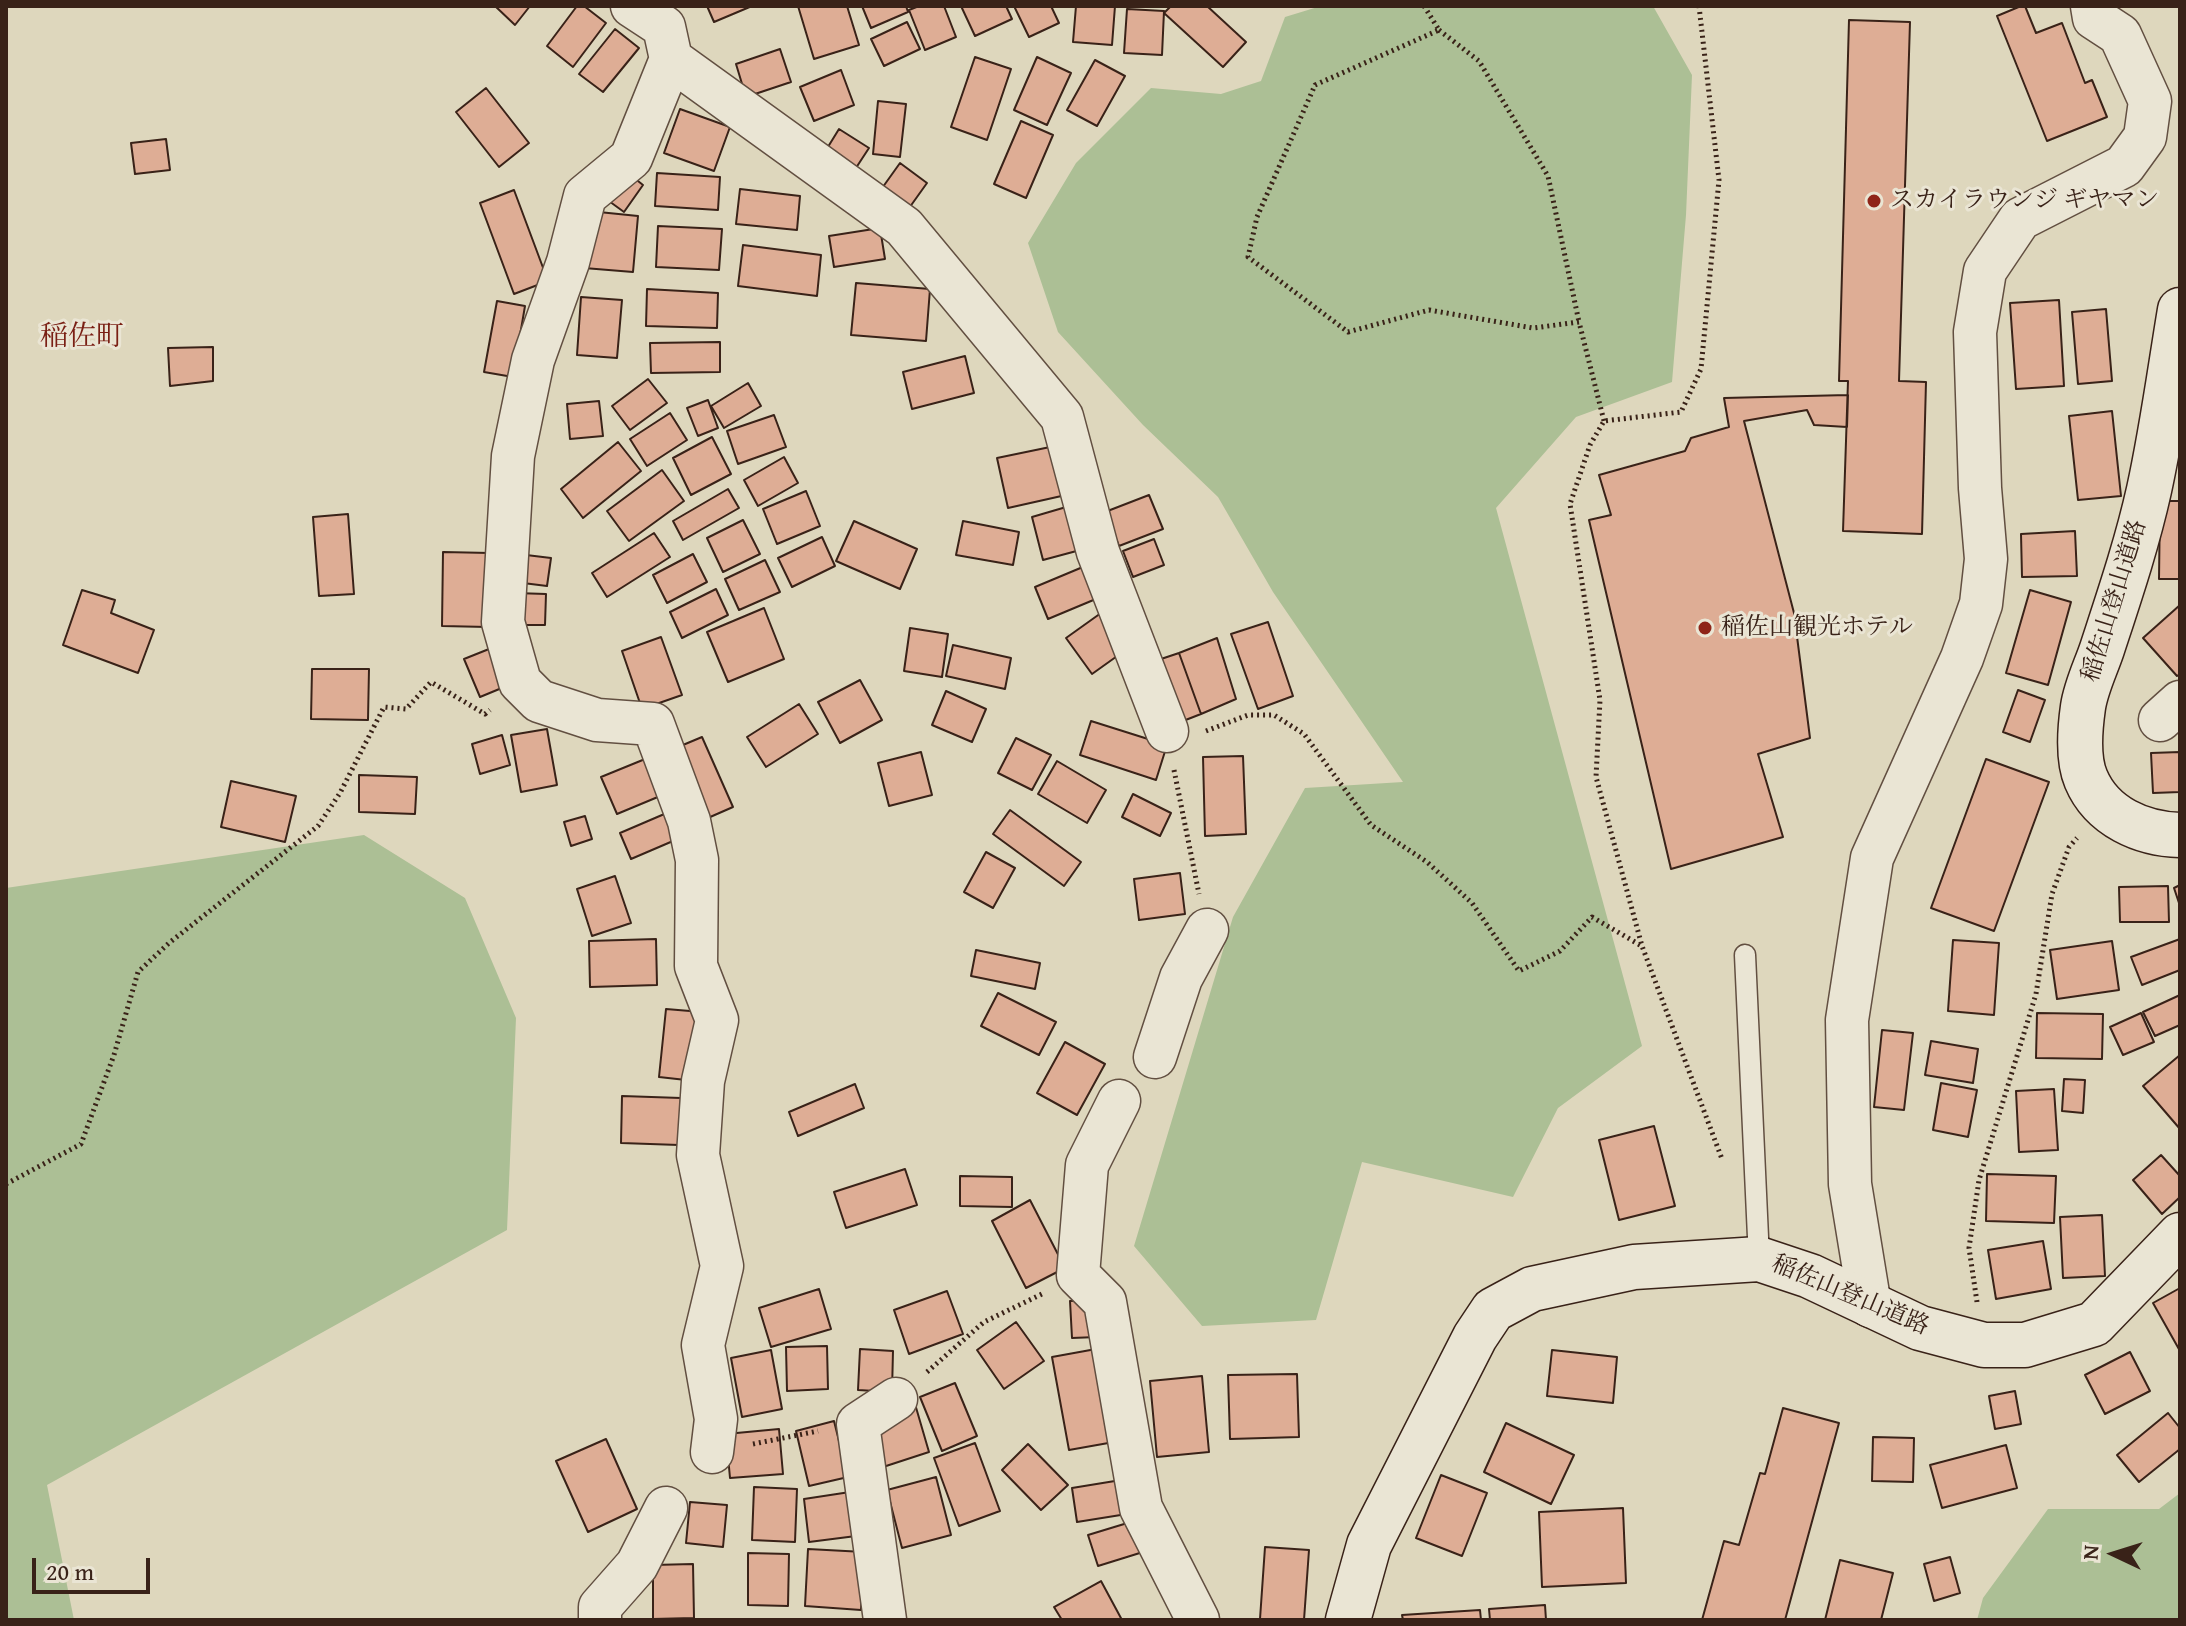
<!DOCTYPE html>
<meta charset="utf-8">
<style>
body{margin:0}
#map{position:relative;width:2186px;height:1626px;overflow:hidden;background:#ded7bd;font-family:"Gentium Book Plus",serif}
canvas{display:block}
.frame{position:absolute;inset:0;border:8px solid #392218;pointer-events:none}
.north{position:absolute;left:2074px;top:1514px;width:80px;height:80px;-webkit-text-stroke:6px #eae5d4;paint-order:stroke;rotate:274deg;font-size:22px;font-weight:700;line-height:32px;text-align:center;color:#392218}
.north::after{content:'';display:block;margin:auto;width:28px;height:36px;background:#392218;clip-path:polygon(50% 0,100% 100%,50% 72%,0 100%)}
.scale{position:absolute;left:32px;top:1558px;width:118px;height:36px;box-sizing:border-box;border:4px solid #392218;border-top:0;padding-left:10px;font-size:24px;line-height:28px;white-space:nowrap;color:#392218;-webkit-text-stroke:6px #eae5d4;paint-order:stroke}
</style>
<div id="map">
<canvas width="2186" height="1626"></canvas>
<div class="frame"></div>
<div class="north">N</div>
<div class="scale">20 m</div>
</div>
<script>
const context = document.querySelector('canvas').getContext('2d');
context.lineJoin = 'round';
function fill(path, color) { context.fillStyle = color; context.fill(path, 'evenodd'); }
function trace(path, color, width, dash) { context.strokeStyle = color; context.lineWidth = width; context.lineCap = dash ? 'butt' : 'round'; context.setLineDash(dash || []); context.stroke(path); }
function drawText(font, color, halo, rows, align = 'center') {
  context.font = font + ' "Gentium Book Plus","Noto Serif JP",serif'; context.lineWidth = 6; context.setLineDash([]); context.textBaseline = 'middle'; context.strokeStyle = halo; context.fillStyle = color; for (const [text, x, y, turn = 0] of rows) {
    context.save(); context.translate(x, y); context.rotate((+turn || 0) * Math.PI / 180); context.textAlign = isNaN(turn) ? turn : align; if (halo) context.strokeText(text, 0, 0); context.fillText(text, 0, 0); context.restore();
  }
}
const green = new Path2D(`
 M1321,6H1653L1692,75L1686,215L1672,382L1576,417L1496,508L1642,1046L1558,1108L1513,1197L1362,1162L1316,1320L1202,1326L1134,1246L1233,917L1305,788L1403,782L1273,592L1218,497L1143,425L1058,332L1028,243L1076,163L1151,88L1221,94L1261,81L1285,17Z
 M364,835L465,898L516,1018L507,1230L47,1485L74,1620H6V888Z
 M2180,1493V1620H1977L1983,1598L2048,1509H2159Z`);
const building = new Path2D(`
 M495,6H530L515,25Z
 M577,6H584L606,23L573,67L547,46Z
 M707,6H752L714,22Z
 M798,6H847L859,45L814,59Z
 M862,6H906L908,12L871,28Z
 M919,6H944L956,37L925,50L909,10Z
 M961,6H1006L1012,19L975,36Z
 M1014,6H1051L1059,23L1029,37Z
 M1076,6H1115L1112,45L1073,42Z
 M1171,6H1207L1246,42L1223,67L1164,13Z
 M2021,6H2025L2036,33L2062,23L2085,83L2092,80L2107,117L2047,141L1997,16Z
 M1127,9L1164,11L1162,55L1124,53Z
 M1849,20L1910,22L1899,381L1926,382L1922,534L1843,531L1848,381H1839Z
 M907,22L920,49L884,66L871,39Z
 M615,29L639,48L603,92L579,74Z
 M780,49L791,82L746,97L736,64Z
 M975,57L1011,69L987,140L951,127Z
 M1037,57L1071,73L1047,125L1014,110Z
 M1095,60L1125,76L1097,126L1067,110Z
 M841,70L854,105L814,121L800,87Z
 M486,88L529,143L499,167L456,112Z
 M878,101L906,104L900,157L873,154Z
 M680,109L730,127L714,171L664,153Z
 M1021,121L1053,135L1026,198L994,184Z
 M839,129L869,148L852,174L823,155Z
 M166,139L170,170L135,174L131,143Z
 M900,163L927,183L907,211L880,191Z
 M623,169L643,185L624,212L602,196Z
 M657,173L720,177L718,210L655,206Z
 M740,189L800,196L797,230L736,224Z
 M514,190L548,281L514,294L480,203Z
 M589,211L638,216L633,272L584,268Z
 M658,226L722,229L719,270L656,267Z
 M880,228L885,259L834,267L829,236Z
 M743,245L821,255L817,296L738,286Z
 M856,283L930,289L926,341L851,335Z
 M647,289L718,293L717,328L646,326Z
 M581,297L622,300L617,358L577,355Z
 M2059,300L2064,386L2016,389L2010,303Z
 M497,301L525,306L513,377L484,372Z
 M2106,309L2112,381L2078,384L2072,312Z
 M720,342V372L651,373L650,343Z
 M213,347V381L170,386L168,348Z
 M965,356L974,393L912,409L903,372Z
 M648,379L667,403L630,430L612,406Z
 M748,383L761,406L724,428L711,406Z
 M1848,395L1847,427L1814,425L1807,410L1744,421L1794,613L1810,738L1758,754L1783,837L1671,869L1589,520L1611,515L1599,475L1685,451L1691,438L1729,427L1724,398Z
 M708,400L718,428L698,436L687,408Z
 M599,401L603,436L570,439L567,404Z
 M2112,411L2121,496L2078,500L2069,416Z
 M670,413L687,440L647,466L630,439Z
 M774,415L786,447L738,464L727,431Z
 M712,437L731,474L691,495L673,458Z
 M618,442L641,471L583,518L561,489Z
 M1055,446L1066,495L1008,508L997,458Z
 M784,457L798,483L758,506L744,480Z
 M662,470L684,501L629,541L607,511Z
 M728,489L739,508L683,540L673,521Z
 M806,491L820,526L777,544L763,509Z
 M1149,495L1163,529L1119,546L1105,512Z
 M2160,501H2180V579H2159Z
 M1073,505L1084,549L1043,560L1032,517Z
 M348,514L354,594L319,596L313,517Z
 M743,520L760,554L723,572L707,538Z
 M854,521L917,549L900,589L836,561Z
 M963,521L1019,532L1013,565L956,555Z
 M2075,531L2077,576L2022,577L2021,534Z
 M654,533L670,557L607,597L592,573Z
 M822,537L835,566L792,587L778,558Z
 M1154,539L1164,565L1133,577L1123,551Z
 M443,552L490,553L488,627L442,626Z
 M518,554L551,558L547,586L515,582Z
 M693,554L707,582L667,603L653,575Z
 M765,560L780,592L739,610L725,579Z
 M1090,564L1103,596L1048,619L1035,587Z
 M716,589L728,615L682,638L670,612Z
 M82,590L115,600L111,613L154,630L138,673L63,645Z
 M2030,590L2071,602L2048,685L2006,673Z
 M515,593L546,594L545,625H515Z
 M2180,605V674L2177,676L2143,638Z
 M764,608L784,659L728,682L707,632Z
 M1101,613L1127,649L1092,674L1066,638Z
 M1268,622L1293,696L1258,709L1231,634Z
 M910,628L948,634L942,677L904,671Z
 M661,637L682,695L642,709L622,651Z
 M1217,638L1236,699L1201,714L1179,653Z
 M953,645L1011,658L1005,689L946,676Z
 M494,647L509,685L480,697L464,659Z
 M1179,653L1201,714L1183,721L1161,659Z
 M312,669H369L368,720L311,719Z
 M860,680L882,720L840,743L818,702Z
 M2018,690L2045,700L2030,742L2003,732Z
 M946,691L986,709L972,742L932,725Z
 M799,704L818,734L766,767L747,737Z
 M1091,721L1167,745L1156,780L1080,755Z
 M547,729L557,785L521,792L511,735Z
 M502,735L510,765L480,774L472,744Z
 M702,737L733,807L701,821L671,750Z
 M1016,738L1051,755L1032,790L998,773Z
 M921,752L932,795L889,806L878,763Z
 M2180,752V792L2153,793L2151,753Z
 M1243,756L1246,834L1205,836L1203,757Z
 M650,757L665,794L617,814L601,777Z
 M1986,759L2049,782L1994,931L1931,908Z
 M1057,761L1106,790L1087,823L1038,794Z
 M359,775L417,777L415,814L359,812Z
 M231,781L296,796L285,842L221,827Z
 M1133,794L1171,813L1160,836L1122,817Z
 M1010,810L1081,862L1064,886L993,834Z
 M669,812L680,838L631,859L620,833Z
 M585,816L592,839L571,846L564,822Z
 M986,852L1015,868L993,908L964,892Z
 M1180,873L1185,914L1139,920L1134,879Z
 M615,876L631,923L592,936L577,889Z
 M2180,885V906L2174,888Z
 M2168,886L2169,922H2120L2119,887Z
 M656,939L657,985L590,987L589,941Z
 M2180,939V970L2142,985L2131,957Z
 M1953,940L1999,943L1994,1015L1948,1011Z
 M2112,941L2119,990L2057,999L2050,950Z
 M976,950L1040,963L1035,989L971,976Z
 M998,993L1056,1022L1039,1055L981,1026Z
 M2180,995V1025L2155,1036L2143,1012Z
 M666,1009L702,1012L695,1081L659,1077Z
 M2037,1013L2103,1014L2102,1059L2036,1058Z
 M2141,1013L2154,1042L2123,1055L2110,1027Z
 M1882,1030L1913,1033L1904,1110L1874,1107Z
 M1931,1041L1978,1049L1973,1083L1925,1075Z
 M1065,1042L1105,1064L1077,1115L1037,1093Z
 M2180,1055V1129L2143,1086Z
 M2064,1079L2085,1080L2083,1113L2062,1111Z
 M1941,1083L1977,1090L1968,1137L1933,1130Z
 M855,1084L864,1108L798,1136L789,1112Z
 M2054,1089L2058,1150L2019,1152L2016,1091Z
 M622,1096L681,1098L679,1145L621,1143Z
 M1654,1126L1675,1206L1619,1220L1599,1140Z
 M2161,1155L2180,1176V1197L2162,1214L2133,1180Z
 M905,1169L917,1205L846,1228L834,1192Z
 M1987,1174L2056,1176L2054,1223L1986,1221Z
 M960,1176L1012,1177V1207L960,1206Z
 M1030,1200L1065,1268L1026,1288L992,1221Z
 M2102,1215L2105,1276L2063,1278L2060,1217Z
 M2043,1241L2051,1289L1996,1299L1988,1250Z
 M2180,1288V1351L2153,1303Z
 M819,1289L831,1329L771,1347L759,1308Z
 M947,1291L963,1334L909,1354L894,1310Z
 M1096,1300L1097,1337L1072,1338L1070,1301Z
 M1016,1322L1044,1361L1004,1389L977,1350Z
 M827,1346L828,1389L787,1391L786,1347Z
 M860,1349L893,1351L892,1392L858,1390Z
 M1096,1349L1114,1442L1069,1450L1052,1357Z
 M771,1350L782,1409L742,1417L731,1358Z
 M1552,1350L1617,1357L1613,1403L1547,1396Z
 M2130,1352L2150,1391L2105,1414L2085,1375Z
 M1297,1374L1299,1437L1230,1439L1228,1375Z
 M1202,1376L1209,1452L1157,1457L1150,1381Z
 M955,1383L977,1436L942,1451L920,1397Z
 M2015,1391L2021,1424L1995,1429L1989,1396Z
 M915,1404L929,1452L883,1467L868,1418Z
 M1783,1408L1839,1423L1785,1620H1702L1724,1541L1739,1545L1760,1473L1765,1474Z
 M2168,1413L2180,1428V1449L2139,1482L2117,1455Z
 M834,1421L848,1477L809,1486L796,1431Z
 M1506,1423L1574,1455L1551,1504L1484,1472Z
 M779,1429L783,1474L730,1478L726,1434Z
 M1873,1437L1914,1438L1913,1482L1872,1481Z
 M606,1439L637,1509L588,1532L556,1461Z
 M975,1443L1000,1511L959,1526L934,1458Z
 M1028,1444L1068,1485L1041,1510L1002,1470Z
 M2006,1445L2017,1488L1942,1508L1930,1465Z
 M1441,1475L1487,1493L1462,1556L1416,1538Z
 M936,1477L951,1535L902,1548L887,1490Z
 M1121,1480L1127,1514L1077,1522L1072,1488Z
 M754,1487L797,1489L795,1542L752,1540Z
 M850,1492L856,1536L809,1542L804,1499Z
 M690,1502L727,1505L723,1547L686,1543Z
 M1623,1508L1626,1583L1542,1587L1539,1512Z
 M1134,1521L1143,1552L1098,1566L1088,1535Z
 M1265,1547L1309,1550L1304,1620L1260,1619Z
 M808,1549L864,1552L861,1610L805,1606Z
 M748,1553L789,1554L788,1606L748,1605Z
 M1950,1557L1960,1593L1934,1601L1924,1564Z
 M1840,1560L1893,1573L1881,1620H1825Z
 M693,1564L694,1618L653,1619V1565Z
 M1101,1581L1122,1620H1062L1054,1607Z
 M1545,1605L1546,1620H1490L1489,1609Z
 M1480,1610L1481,1620H1403L1402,1615Z`);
const path = new Path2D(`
 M1424,6L1439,30L1315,85L1257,217L1248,257L1348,332L1429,310L1533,328L1579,322L1604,421
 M1699,6L1719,180L1701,369L1681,412L1604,421L1590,445L1570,504L1600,700L1596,777L1642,946L1722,1159
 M1439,30L1479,61L1548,176L1579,322
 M1206,731L1248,715H1274L1304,734L1371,825L1427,862L1472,903L1519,971L1560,951L1592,917L1640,945
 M1174,770L1199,894
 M6,1184L81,1144L114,1055L138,972L169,943L318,826L340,793L384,707L406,709L431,682L485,714L490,710
 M1977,1302L1969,1248L1979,1180L2036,994L2052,894L2069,847L2077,838
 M927,1372L984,1322L1044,1293
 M753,1444L818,1431`);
const lane = new Path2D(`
 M1745,955L1759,1259`);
const street = new Path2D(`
 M632,6L664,27L671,59L631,158L585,196L568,262L533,360L513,456L503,622L520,682L539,701L597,720L653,724L689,821L697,860L696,966L717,1020L703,1081L698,1155L722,1266L703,1345L716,1419L712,1452
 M671,59L904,227L1062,417L1098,552L1167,731
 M2160,720L2180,702
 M1155,1057L1181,978L1207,930
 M1119,1101L1087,1165L1078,1275L1105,1302L1141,1508L1198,1620
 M1870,1306L1850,1184L1847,1020L1872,858L1962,658L1981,604L1986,559L1980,488L1975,332L1985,271L2020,219L2124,166L2145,137L2150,101L2120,35L2094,18L2092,6
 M600,1620V1607L637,1565L666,1508
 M885,1620L858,1424L896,1399`);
const secondary = new Path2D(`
 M2180,310C2170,370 2162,431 2149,490C2137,544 2119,597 2102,649C2096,667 2086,687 2083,707C2080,728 2077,758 2086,779C2102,817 2142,834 2180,835
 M1348,1620L1369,1545L1475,1337L1493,1310L1532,1289L1634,1267L1759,1259L1810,1276L1920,1328L1984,1345H2025L2094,1324L2180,1235`);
const markers = [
 [1874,201,8,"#8f2418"],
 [1705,628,8,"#8f2418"]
];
const poiNames = [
 ["スカイラウンジ ギヤマン",1890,201],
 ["稲佐山観光ホテル",1721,628]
];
const streetNames = [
 ["稲佐山登山道路",2115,601,-73],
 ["稲佐山登山道路",1850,1296,23]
];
const quarterNames = [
 ["稲佐町",82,338]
];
fill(green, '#acbf95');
fill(building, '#dead95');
trace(building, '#392218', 2);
trace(lane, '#624f41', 23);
trace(street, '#624f41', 45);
trace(secondary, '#392218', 47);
trace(path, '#392218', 5, [2, 4]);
trace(lane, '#eae5d4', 20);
trace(street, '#eae5d4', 42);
trace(secondary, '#eae5d4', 44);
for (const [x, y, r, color] of markers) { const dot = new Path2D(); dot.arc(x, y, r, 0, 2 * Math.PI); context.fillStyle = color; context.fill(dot); trace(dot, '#eae5d4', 3); }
drawText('24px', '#392218', '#eae5d4', poiNames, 'left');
drawText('24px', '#392218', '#eae5d4', streetNames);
drawText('28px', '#7a1f14', '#eae5d4', quarterNames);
</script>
